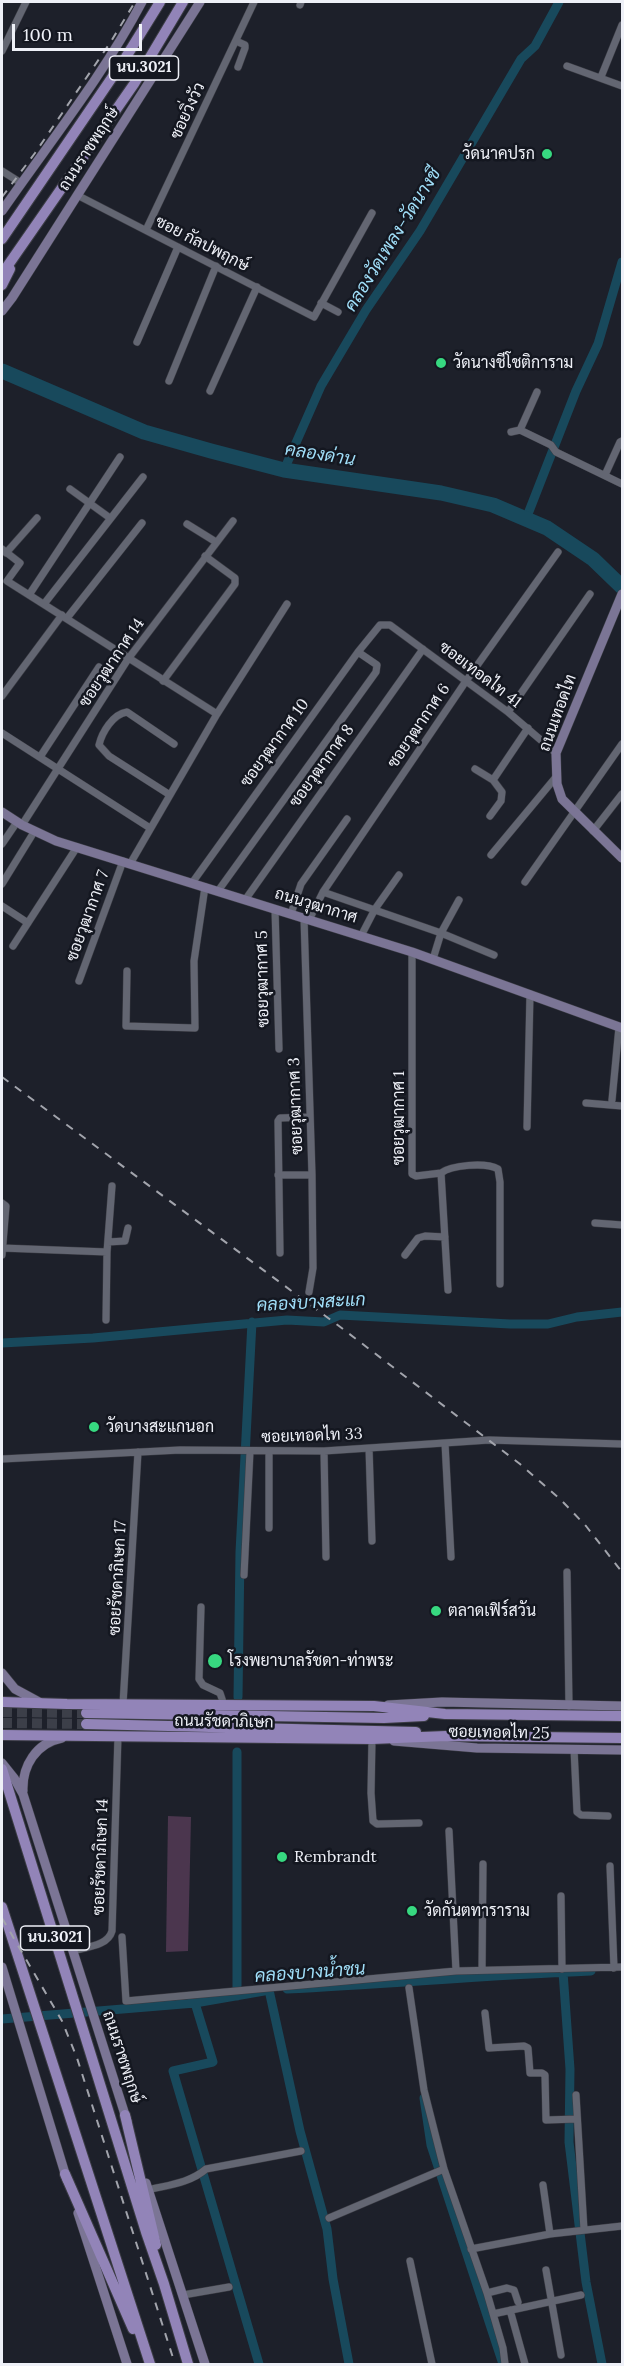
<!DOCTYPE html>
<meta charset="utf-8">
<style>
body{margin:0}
#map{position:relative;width:624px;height:2366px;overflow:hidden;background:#1d202a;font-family:Lora,serif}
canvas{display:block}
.frame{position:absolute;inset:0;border:3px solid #eef0f7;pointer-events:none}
.scale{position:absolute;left:12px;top:24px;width:130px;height:27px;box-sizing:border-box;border:3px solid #eef0f7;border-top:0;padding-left:8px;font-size:18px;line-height:21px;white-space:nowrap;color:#eef0f7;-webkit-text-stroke:4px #141720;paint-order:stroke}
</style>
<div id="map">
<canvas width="624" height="2366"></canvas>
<div class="frame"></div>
<div class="scale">100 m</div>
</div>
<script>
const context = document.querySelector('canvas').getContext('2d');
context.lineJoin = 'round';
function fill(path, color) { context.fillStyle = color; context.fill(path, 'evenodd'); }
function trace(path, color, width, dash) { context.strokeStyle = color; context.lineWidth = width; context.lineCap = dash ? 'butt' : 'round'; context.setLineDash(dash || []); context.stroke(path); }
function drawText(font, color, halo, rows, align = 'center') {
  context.font = font + ' Lora,Sarabun,serif'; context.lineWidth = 5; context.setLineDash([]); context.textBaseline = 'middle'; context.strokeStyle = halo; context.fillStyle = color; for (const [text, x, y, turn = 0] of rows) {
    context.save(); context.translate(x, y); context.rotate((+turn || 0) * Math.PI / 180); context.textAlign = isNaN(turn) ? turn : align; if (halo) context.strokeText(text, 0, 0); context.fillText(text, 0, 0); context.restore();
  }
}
const green = new Path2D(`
 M168,1816L191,1817L188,1951L166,1952Z`);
const canal = new Path2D(`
 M284,470L321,386L366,310L420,231L521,59L535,46L559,2
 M526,519L576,391L598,344L622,262
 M2,1343L93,1338L287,1320L324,1322L340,1315L510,1324H548L577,1317L622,1312
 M238,1697L240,1552L252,1322
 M563,1972L570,2069L569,2142L586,2282L602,2364
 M287,1989C389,1984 489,1975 591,1971
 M269,1990L300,2131L327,2229L333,2279L349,2364
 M237,1996V1752
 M195,2003L213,2062L173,2071L259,2364
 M2,2019L195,2003L264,1991
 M424,2098L431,2145L503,2364`);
const river = new Path2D(`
 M2,371L144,432L211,451L284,470L441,493L493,505L547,528L593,559L622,587`);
const primaryTunnel = new Path2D(`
 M2,1712L86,1713
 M2,1723L86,1724`);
const minor = new Path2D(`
 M300,5L301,2
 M236,41L245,45V48L238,67
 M2,51L26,2
 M567,66L622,86
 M601,77L622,25
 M2,171L21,183
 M77,195L314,317L372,213
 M146,230L254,2
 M321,303L338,312
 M137,342L178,247
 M169,381L216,266
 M210,391L257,287
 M520,430L537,392
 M511,432L520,430L551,445L556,452L622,484
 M605,475L620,442L622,441
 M70,489L110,518
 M187,524L216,542
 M2,549L20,563L7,581L217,714
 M6,553L37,518
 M29,595L120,457
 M44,604L143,477
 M67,618L142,523
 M163,681L235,584V578L205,556
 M2,696L62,615
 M508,712L590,594
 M2,733L150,828
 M40,757L99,667
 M475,769L493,780L502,792L501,801L490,816
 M493,780L528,728
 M170,795L109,756L99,745C102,732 113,714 127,712L174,744
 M22,825L128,659L233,521
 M593,831L622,794
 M2,844L17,822
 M491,855L556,777
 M130,864L217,714L287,604
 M525,882L622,744
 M192,883L358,652L380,625H390L508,712L556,753
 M2,884L34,832
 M218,891L376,672L377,665L358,652
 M323,892L441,933L494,955
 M245,900L423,649
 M2,906L28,923
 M275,909L279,1049
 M291,914L301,884L347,819
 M304,918L312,1175L313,1268L309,1292
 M309,920L323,892L466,681L558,552
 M361,936L375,909L399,875
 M13,946L77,847
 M412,952V1174L416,1176L441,1173L448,1290
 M433,959L441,933L459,900
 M127,971L126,1026L195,1028L194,961L205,887
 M79,981L123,861
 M612,1100L619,1027
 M586,1103L622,1106
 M527,1127L530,994
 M441,1173C451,1165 486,1162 498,1169L500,1182V1284
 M278,1175H312
 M2,1203L6,1206L2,1255
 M595,1223L622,1225
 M108,1242L125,1241L128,1228
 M2,1248L107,1252L112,1186
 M280,1253L278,1121L280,1118L310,1117
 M405,1255L418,1238L425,1236L445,1237
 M106,1320L107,1252
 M445,1443L451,1557
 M369,1448L372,1541
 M324,1451L326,1557
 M2,1459L180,1450L324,1451L489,1440L622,1444
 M269,1528V1451
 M567,1572L569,1706
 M244,1575L250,1451
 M201,1607L199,1679L203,1685L220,1693L224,1705
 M123,1704L138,1452
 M372,1739L371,1793L373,1821L377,1824L419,1823
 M574,1749L577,1812L581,1815L608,1816
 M449,1831L456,1971
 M610,1866L614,1968
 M561,1896L562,1969
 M122,1937L126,2001L456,1971L622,1967
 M73,1951C86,1947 108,1946 112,1931L118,1736
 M482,1970L483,1864
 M409,1988L424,2090L444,2169L487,2293L503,2348L505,2364
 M485,2013L489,2048L524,2046L528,2048L530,2073H542L545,2075L546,2120L577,2119
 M576,2095L584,2230
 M543,2185L550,2234
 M148,2190C168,2185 190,2183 206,2169L301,2151
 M329,2218L444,2169
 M471,2249L550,2234L622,2226
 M410,2261L432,2364
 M546,2270L561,2355
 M487,2293L507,2288L514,2290L518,2302
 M183,2295L229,2287
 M510,2310L525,2364
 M493,2314L581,2295`);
const secondary = new Path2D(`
 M2,211C49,143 103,76 142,2
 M2,311L12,298L200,2
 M622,594L556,753L557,784L562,799L622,858
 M2,812L22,825L56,841L412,952L622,1028
 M2,1673L15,1689L39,1702
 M388,1705L442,1702L622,1706
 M394,1741L477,1748L622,1750
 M2,1763L14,1778L23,1794L127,2121
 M23,1791C22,1766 36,1743 62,1738
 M2,1967L67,2180
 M146,2183L205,2364
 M78,2213L127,2364`);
const primary = new Path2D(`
 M2,239L126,57L160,2
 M2,274L134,84L183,2
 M2,285L10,269
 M2,1702L67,1704L374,1706L445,1714L622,1716
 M86,1713L384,1718L424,1716
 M86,1724L416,1732
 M2,1735L372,1739L446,1736L622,1738
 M2,1769L146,2232L164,2284L188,2364
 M2,1907L150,2364
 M125,2115L156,2245
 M65,2174L133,2329`);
const rail = new Path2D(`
 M2,197L35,153L110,43L135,2
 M2,1077L339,1326L520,1464L561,1500L586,1526L622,1572
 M2,1918L62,2021L77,2058L175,2364`);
const markers = [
 [547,154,6,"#37d880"],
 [441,363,6,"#37d880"],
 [94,1427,6,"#37d880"],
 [436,1611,6,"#37d880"],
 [215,1661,8,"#37d880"],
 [282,1857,6,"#37d880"],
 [412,1911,6,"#37d880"]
];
const shields = [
 [144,68,69],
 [55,1938,69]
];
const shieldNames = [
 ["นบ.3021",144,68],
 ["นบ.3021",55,1938]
];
const streetNames = [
 ["ซอยวิ่งวัว",188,111,-65],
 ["ถนนราชพฤกษ์",89,149,-57],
 ["ซอย กัลปพฤกษ์",202,244,27],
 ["ซอยวุฒากาศ 14",112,663,-56],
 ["ซอยเทอดไท 41",480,675,37],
 ["ถนนเทอดไท",558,713,-70],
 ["ซอยวุฒากาศ 6",419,726,-56],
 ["ซอยวุฒากาศ 10",275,743,-54],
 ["ซอยวุฒากาศ 8",322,766,-54],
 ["ถนนวุฒากาศ",316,906,17],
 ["ซอยวุฒากาศ 7",88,916,-70],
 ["ซอยวุฒากาศ 5",263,979,-91],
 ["ซอยวุฒากาศ 3",296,1106,-92],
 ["ซอยวุฒากาศ 1",399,1118,-90],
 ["ซอยเทอดไท 33",312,1436,-2],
 ["ซอยรัชดาภิเษก 17",118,1578,-87],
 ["ถนนรัชดาภิเษก",224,1722,1],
 ["ซอยเทอดไท 25",499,1733,1],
 ["ซอยรัชดาภิเษก 14",101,1857,-88],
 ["ถนนราชพฤกษ์",122,2057,72]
];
const poiNames = [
 ["วัดนาคปรก",535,154,"right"],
 ["วัดนางชีโชติการาม",453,363],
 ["วัดบางสะแกนอก",106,1427],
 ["ตลาดเฟิร์สวัน",448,1611],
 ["โรงพยาบาลรัชดา-ท่าพระ",228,1661],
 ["Rembrandt",294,1857],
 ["วัดกันตทาราราม",424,1911]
];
const waterNames = [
 ["คลองวัดเพลง-วัดนางชี",393,240,-58],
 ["คลองด่าน",320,455,9],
 ["คลองบางสะแก",311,1303,-3],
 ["คลองบางน้ำชน",310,1973,-4]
];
fill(green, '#4b364e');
trace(canal, '#18495c', 9);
trace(river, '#18495c', 15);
trace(primaryTunnel, '#3c3f49', 10, [10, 5]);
trace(minor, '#3b3c44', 8);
trace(secondary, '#3b3c44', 10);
trace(primary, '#3b3c44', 12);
trace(minor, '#636672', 7);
trace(secondary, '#7b7595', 9);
trace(primary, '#9284b8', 10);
trace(rail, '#a2a4ac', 2, [8, 8]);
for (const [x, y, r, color] of markers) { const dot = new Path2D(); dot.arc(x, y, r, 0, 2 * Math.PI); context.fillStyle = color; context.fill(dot); trace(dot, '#141720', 2); }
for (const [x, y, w] of shields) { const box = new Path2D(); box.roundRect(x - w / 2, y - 12, w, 24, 4.5); context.fillStyle = '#141720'; context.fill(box); trace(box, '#eef0f7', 1.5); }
drawText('bold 15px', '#eef0f7', null, shieldNames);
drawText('16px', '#eef0f7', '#141720', streetNames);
drawText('16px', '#eef0f7', '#141720', poiNames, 'left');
drawText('italic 18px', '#a0def8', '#141720', waterNames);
</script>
